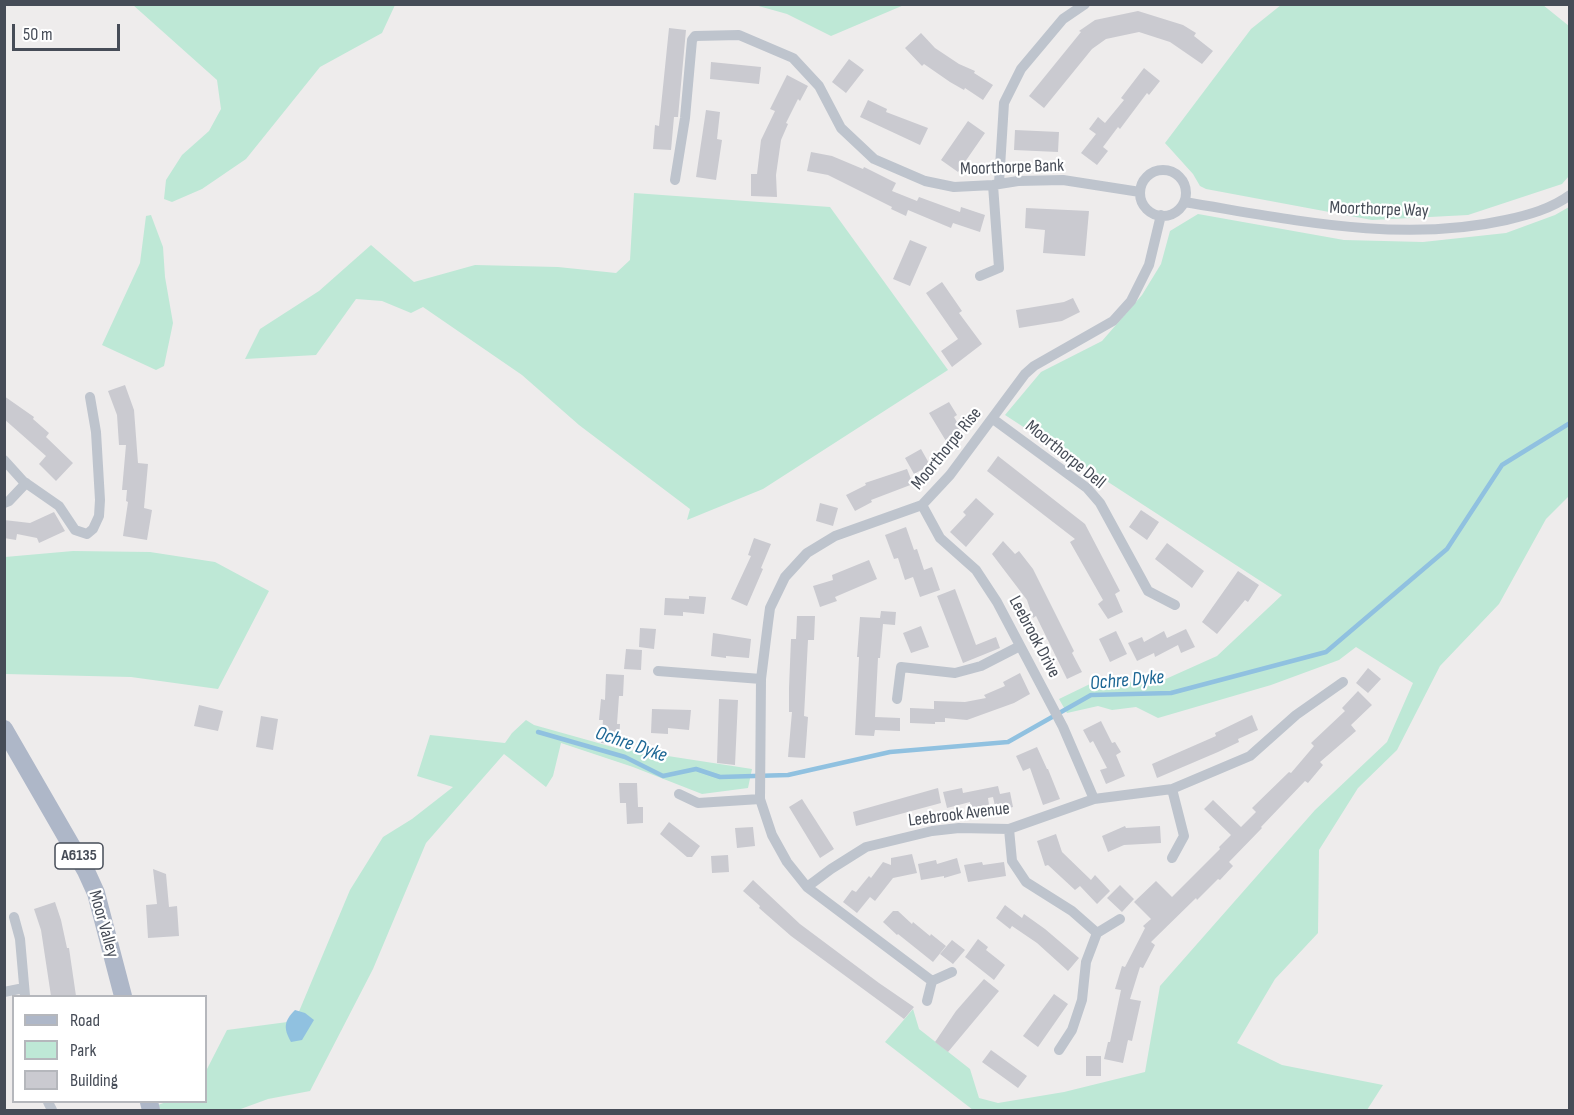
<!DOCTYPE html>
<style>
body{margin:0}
#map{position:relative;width:1574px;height:1115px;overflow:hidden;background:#eeecec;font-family:"Sofia Sans Condensed",sans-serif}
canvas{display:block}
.frame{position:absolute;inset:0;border:6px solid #464c57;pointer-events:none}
.legend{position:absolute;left:12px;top:995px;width:195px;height:108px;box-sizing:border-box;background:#fff;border:2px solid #b5b7bc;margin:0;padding:8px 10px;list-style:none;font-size:18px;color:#464c57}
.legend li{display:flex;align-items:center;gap:12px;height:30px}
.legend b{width:30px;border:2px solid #b5b7bc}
.scale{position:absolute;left:12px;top:24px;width:108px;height:27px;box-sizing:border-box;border:3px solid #464c57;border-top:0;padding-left:8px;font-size:18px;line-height:21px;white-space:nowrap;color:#464c57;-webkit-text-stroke:4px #fff;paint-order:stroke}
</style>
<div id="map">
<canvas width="1574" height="1115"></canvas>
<div class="frame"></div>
<ul class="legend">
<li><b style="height:8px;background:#aeb7c8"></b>Road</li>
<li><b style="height:16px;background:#bee8d6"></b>Park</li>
<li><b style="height:16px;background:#cacad0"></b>Building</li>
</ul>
<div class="scale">50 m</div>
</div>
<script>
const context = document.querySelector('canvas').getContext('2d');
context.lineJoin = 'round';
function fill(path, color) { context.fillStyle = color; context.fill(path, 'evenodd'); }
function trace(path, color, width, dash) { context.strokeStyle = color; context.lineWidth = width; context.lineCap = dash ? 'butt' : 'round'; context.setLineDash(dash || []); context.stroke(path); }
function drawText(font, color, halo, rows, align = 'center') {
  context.font = font + ' "Sofia Sans Condensed",sans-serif'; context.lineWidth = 4.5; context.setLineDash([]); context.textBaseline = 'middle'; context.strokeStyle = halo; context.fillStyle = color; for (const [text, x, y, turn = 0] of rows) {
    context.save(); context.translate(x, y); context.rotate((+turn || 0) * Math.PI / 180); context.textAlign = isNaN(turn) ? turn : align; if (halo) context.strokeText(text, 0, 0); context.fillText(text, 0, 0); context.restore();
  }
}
const green = new Path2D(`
 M133,5H395L382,33L320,67L246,159L202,189L172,202L164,199L166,180L182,155L209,131L221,109L217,80Z
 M755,5H904L831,36L787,14Z
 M1281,5H1543L1569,26V176L1562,184L1468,215L1372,220L1206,189L1200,186L1193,174L1165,143L1251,29Z
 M634,193L830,207L948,370L763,489L687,520L690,509L579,425L522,375L423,307L411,313L382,301L356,299L316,355L245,359L260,329L319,291L371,245L414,282L475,265L558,267L616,273L630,260Z
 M1569,207V496L1546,519L1499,604L1440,666L1397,750L1358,788L1319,850L1318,933L1275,979L1237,1043L1282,1065L1383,1085L1367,1110H973L885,1042L913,1009L919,1029L970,1069L979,1098L998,1103L1064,1092L1145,1072L1160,986L1315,810L1387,742L1413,683L1356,647L1339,660L1271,685L1158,718L1136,707L1112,710L1098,706L1067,713L1059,699L1092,683L1159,682L1217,656L1282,595L1005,415L1041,372L1102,341L1142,295L1161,264L1170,231L1198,214L1344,240L1423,242L1506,233L1555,215Z
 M151,215L163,247L165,277L173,323L164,366L156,370L102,345L140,263L146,216Z
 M73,551L150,552L215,562L269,591L218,689L131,677L5,674V557Z
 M526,720L534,725L616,748L752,769L748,788L702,794L633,767L561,743L553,776L546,787L504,754L426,843L373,969L310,1091L268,1099L238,1110H161L158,1105L166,1102H206V1071L227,1030L295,1021L350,890L383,837L412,819L453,787L417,776L430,735L505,743L512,733Z`);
const water = new Path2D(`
 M295,1010L305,1013L314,1020L302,1040L291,1042C283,1028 284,1021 295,1010Z`);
const stream = new Path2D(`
 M538,732L625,757L663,776L696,769L720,777L788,775L890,752L1008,742L1091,695L1171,693L1326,652L1447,549L1502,465L1570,423`);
const building = new Path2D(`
 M1138,11L1183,25L1196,33L1194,36L1213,51L1202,64L1170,42L1139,32L1106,39L1092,49L1044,108L1029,96L1081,32L1079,31L1095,20Z
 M669,28L686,30L678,117H674L671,150L653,149L655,125L659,126Z
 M921,33L935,48L959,64L975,71L974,73L993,85L983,100L965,88L964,90L950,82L924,64L922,66L905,48Z
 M849,59L864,70L846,93L832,82Z
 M711,62L761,67L759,84L710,79Z
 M1144,68L1160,81L1149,95L1147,93L1120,129L1118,127L1103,147L1108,151L1097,165L1081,153L1096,134L1089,129L1098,117L1105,123L1124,100L1121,98Z
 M787,75L808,86L800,101L798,99L786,123L788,124L781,140L776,175L777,197L751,196V174H757L761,140L775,111L770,109Z
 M868,100L887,109L886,112L928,128L920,145L860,117Z
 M706,110L720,112L717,139L722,140L716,180L696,177Z
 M968,121L985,133L958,172L941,160Z
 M1015,130L1059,132L1058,152L1014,150Z
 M811,152L832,156L863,169L864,167L896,183L892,191L917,201L919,197L960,212L961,207L985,215L980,232L953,223L951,228L908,210L906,216L891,209L892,207L828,175L807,171Z
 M1026,208L1089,211L1085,256L1043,253L1045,230L1025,228Z
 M910,240L927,247L910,286L893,279Z
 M942,282L962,311L959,313L982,344L952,367L941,351L958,339L926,293Z
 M1073,298L1080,312L1062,321L1019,328L1016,310L1064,302Z
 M125,385L134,410L138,463L148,464L144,508L152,510L147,540L123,536L128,502L126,501L127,490H122L126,445H119L117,415L108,391Z
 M4,396L34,417L33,419L49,433L46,437L73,463L56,481L39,464L46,456L4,419Z
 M949,402L957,415L954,417L965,436L949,446L929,413Z
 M921,449L930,465L914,474L905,458Z
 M998,456L1085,524L1120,591L1115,594L1123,612L1108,619L1098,604L1103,600L1070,542L1075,539L987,471Z
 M907,469L913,484L871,500L872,502L855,511L846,495L866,485L865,483Z
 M976,498L994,514L966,547L950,532L966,515L963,512Z
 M820,503L838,508L833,526L816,521Z
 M1141,510L1159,522L1147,540L1129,527Z
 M54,512L65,531L39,543L37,538L17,534L16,540L4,538V520L30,523Z
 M906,527L914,550L917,549L924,570L932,567L940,590L920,597L913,577L905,580L898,558L894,559L885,535Z
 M754,538L771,544L761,568L763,569L747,606L731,599L751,556L748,555Z
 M1003,541L1015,554L1019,551L1033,569L1074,651L1072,653L1082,672L1067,679L1036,616L1033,618L1027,600L992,554Z
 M1167,543L1204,571L1192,588L1155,559Z
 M869,560L877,579L835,597L837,601L820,607L813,586L833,580L832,575Z
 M1238,571L1259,585L1248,602L1245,600L1217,634L1202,622Z
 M955,589L976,645L996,637L1000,648L963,663L937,596Z
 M689,596L706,597L704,614L683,612V616L664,615L665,598L689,599Z
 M881,611L896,612L895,625L883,624L880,658H878L875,717L900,718V731L875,730L874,736L855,735L859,657H857L860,617L880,618Z
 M797,616H815L814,640H808L804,716L808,717L805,758L788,757L792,712H789V688L791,639H796Z
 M921,626L929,647L911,653L903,633Z
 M640,628L656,629L654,649L639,647Z
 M1186,629L1195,647L1181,653L1178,645L1155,657L1154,653L1137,661L1128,643L1142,637L1144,642L1164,631L1167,638Z
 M1116,631L1127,654L1110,662L1099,639Z
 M713,633L751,639L749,658L726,656V658L711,656Z
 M626,649L642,650L641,670L624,669Z
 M1368,668L1381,679L1368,693L1356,683Z
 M1020,673L1030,694L1014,703L967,720L945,718V722H935V724L910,723V708L934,709V701L965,702L986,698L984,695L1005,686L1003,682Z
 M606,674L624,675L623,696H619L617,724H620L619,744L601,743L603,720H599L601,699L605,700Z
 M1358,691L1372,705L1351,725L1356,731L1320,762L1323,765L1308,783L1305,781L1261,827L1262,828L1229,862L1233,866L1220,880L1218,879L1197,900L1196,898L1151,942L1155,945L1143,968L1140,967L1130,999L1141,1001L1132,1041L1128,1040L1123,1063L1104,1059L1108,1042H1110L1121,990L1115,989L1122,966L1125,967L1145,928L1143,926L1151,919L1134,902L1156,881L1172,897L1220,849L1219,847L1231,835L1204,809L1213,800L1241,827L1256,812L1252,808L1289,772L1291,773L1314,746L1311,743L1345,711L1342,708Z
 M719,699L738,700L735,765L717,763Z
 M199,705L223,711L218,731L194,726Z
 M652,709L691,710L689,730L668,728V734L651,733Z
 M1252,715L1258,730L1238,739L1239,742L1218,752L1157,778L1152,764L1216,736L1215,733Z
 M261,716L278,719L273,750L256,747Z
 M1101,721L1112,743L1115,742L1121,752L1116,755L1125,776L1106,784L1100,770L1107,768L1093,741L1090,743L1083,730Z
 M1037,747L1047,769H1048L1060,799L1043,805L1030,768L1023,771L1016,756Z
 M619,783H637L638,807H643V823L627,824L626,803H620Z
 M998,786L1000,794L1010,792L1013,807L996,811L993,797L988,798L989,805L971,808L970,802L947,808L943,792L962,788L963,793Z
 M938,788L941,803L856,826L853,812Z
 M802,799L834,849L820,858L789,807Z
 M669,822L700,846L692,857H687L660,834Z
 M1125,826L1126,828L1160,826L1161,843L1124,845L1108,852L1102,836Z
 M753,827L755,846L737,848L735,828Z
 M1056,834L1062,852L1091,880L1095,875L1110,891L1097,904L1080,886L1075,890L1048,865L1045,866L1037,841Z
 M912,854L917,873L893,878L875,901L870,897L857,913L843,902L852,890L856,892L869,876L871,878L883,862L891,865V858Z
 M728,855L729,872L712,873L711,856Z
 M957,858L961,873L944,878V876L921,880L918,864L936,860L937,864Z
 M982,862L983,865L1004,862L1006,876L968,882L964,865Z
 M153,869L166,874L169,907L177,906L179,936L148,938L146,905L157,904Z
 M753,880L800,924L879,983L914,1007L904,1019L791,936L759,908L760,906L743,891Z
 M1120,885L1134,899L1122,912L1107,898Z
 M55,902L61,920L67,948H69L76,996H51L41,930L34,909Z
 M1005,905L1022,918L1024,914L1045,929L1079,958L1068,971L1037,943L1012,926L1010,929L996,918Z
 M893,911H898L912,924L913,922L930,936L931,934L946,946L933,962L898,934L897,935L883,922Z
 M978,939L988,947L986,950L1005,965L994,980L965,957Z
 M952,940L965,950L953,964L940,954Z
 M984,979L999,991L948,1052L935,1042L956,1011Z
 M1054,994L1068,1004L1038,1047L1023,1036Z
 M991,1050L1027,1076L1018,1088L982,1062Z
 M1086,1056H1101V1076H1086Z`);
const minor = new Path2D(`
 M1140 193a23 23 0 1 1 46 0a23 23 0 1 1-46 0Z
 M675,180L685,118L692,40L695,36L739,35L793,58L819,86L841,128L874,159L925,181L954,187L993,185L1018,181L1063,180L1140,192
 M999,183L1004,103L1021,69L1063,19L1085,4
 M1184,202C1290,219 1399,244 1506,220C1528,215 1551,209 1570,195
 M980,276L999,268L993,185
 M993,419L1087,488L1100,503L1148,591L1175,605
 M4,460L23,481L59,506L75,530L87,534L93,529L99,516L100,500L96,432L90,397
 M4,503L9,501L26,483
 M922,505L940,538L976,570L997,602L1063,727L1094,799
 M658,671L761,679
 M897,699L901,667L955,673L981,666L1020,646
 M679,794L698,803L760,799
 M1009,829L1012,861L1026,882L1072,911L1097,933L1086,962L1082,1000L1072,1030L1059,1050
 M1172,858L1184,836L1172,789
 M807,887L831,869L866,847L932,831L959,828L1009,829L1094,799L1172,789L1250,756L1296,715L1343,682
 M14,917L20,939L25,996
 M1097,933L1120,919
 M932,981L952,972
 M4,992L24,988
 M927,1001L932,981L807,887L787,862L772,835L760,799L761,679L768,623L770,608L785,577L807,553L835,536L922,505L950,475L1025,374L1034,366L1113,321L1131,301L1149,265L1161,215
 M48,1102L52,1110`);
const primary = new Path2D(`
 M4,729L86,871L96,893L123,996
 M149,1102L151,1110`);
const shields = [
 [79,856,48]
];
const shieldNames = [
 ["A6135",79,856]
];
const streetNames = [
 ["Moorthorpe Bank",1012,168,-2],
 ["Moorthorpe Way",1379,210,2],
 ["Moorthorpe Rise",947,449,-51],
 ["Moorthorpe Dell",1065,455,39],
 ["Leebrook Drive",1034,637,62],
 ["Leebrook Avenue",959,815,-7],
 ["Moor Valley",103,924,74]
];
const waterNames = [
 ["Ochre Dyke",1127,681,-5],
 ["Ochre Dyke",631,745,19]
];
fill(green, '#bee8d6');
fill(water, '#90c1e0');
trace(stream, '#90c1e0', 4.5);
fill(building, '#cacad0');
trace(minor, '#bec4cd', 10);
trace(primary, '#aeb7c8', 18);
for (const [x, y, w] of shields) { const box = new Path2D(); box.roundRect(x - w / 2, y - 13, w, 26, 4.5); context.fillStyle = '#fff'; context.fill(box); trace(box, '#464c57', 1.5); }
drawText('bold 16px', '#464c57', null, shieldNames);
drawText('18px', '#464c57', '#fff', streetNames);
drawText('italic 20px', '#1c6694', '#fff', waterNames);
</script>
